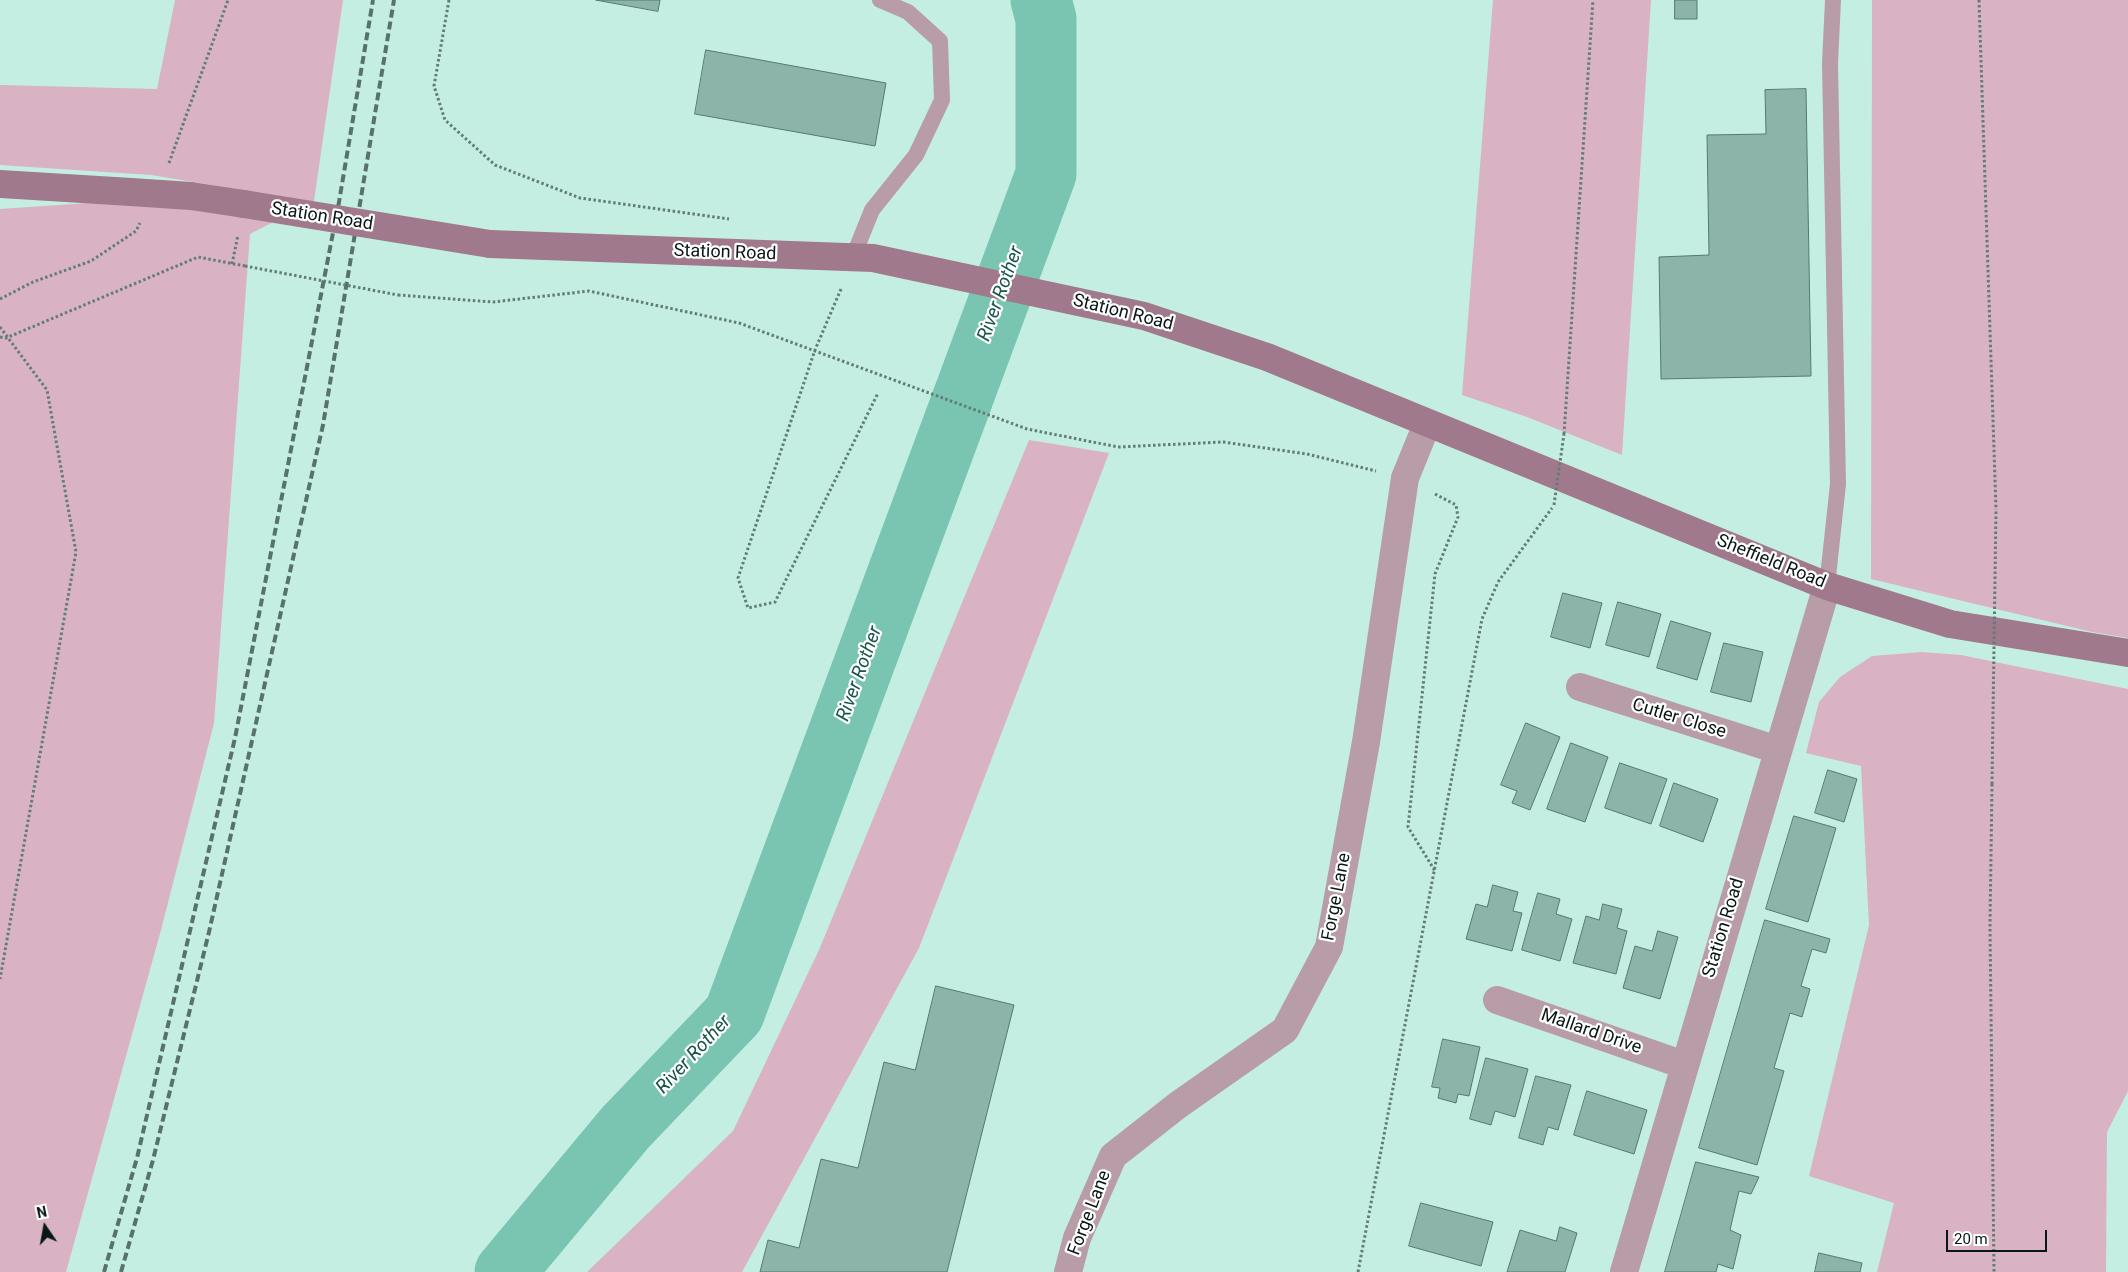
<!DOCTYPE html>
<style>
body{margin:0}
#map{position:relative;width:2128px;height:1272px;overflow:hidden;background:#c5eee2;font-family:Roboto,sans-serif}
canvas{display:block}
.north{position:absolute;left:20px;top:1202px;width:50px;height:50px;-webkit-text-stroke:4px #fff;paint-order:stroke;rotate:348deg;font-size:14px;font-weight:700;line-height:20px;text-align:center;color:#081713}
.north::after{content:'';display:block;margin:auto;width:18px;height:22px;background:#081713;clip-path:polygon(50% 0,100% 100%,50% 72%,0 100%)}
.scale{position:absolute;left:1946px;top:1230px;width:101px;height:22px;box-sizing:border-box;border:2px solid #081713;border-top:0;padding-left:6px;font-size:15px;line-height:18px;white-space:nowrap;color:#081713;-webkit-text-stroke:4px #fff;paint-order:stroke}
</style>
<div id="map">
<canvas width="2128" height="1272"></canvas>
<div class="north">N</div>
<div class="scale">20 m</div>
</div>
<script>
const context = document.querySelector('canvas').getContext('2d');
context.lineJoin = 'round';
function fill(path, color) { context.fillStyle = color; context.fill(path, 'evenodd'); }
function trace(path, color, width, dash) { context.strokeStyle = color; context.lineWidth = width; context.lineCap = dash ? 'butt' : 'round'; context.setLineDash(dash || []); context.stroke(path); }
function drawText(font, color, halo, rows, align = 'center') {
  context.font = font + ' Roboto,sans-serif'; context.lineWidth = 4.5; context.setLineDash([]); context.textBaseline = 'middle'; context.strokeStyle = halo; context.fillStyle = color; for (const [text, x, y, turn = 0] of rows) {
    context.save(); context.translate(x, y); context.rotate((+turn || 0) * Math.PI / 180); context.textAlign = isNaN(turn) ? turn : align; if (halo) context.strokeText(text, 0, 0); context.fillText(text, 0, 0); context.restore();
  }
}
const green = new Path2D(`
 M175,0H343L314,201L250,234L214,723L161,930L66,1272H0V209L191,196L308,201L151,175L0,165V85L157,89Z
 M1493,0H1651L1622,455L1527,417L1462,395Z
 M1872,0H2128V638L2092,632L1871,579Z
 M1029,440L1109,453L919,948L742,1272H587L733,1131L819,950Z
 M1922,652L1961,655L2128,689V1091L2107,1132L2106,1272H1877L1894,1203L1809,1176L1869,925L1861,766L1806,753L1819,702L1840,677L1872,656Z`);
const river = new Path2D(`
 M505,1272L625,1128L734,1014L1046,174V19L1041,0`);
const building = new Path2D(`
 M596,0H660L658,11Z
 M1675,0H1697V19H1675Z
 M706,50L886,83L875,146L695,114Z
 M1806,89L1811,376L1661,379L1659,257L1709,255L1707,135L1766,134L1765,90Z
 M1563,593L1602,603L1590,648L1551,637Z
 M1618,602L1661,614L1649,657L1606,645Z
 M1671,621L1711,633L1697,680L1657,668Z
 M1724,643L1763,652L1751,702L1711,692Z
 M1526,723L1560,737L1530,810L1512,803L1517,791L1501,785Z
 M1571,743L1608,757L1585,822L1547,809Z
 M1620,763L1667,779L1651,824L1605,808Z
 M1828,770L1857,779L1844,822L1815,813Z
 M1674,783L1718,799L1703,842L1660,826Z
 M1794,816L1836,828L1808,922L1766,909Z
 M1493,885L1518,892L1513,911L1522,913L1512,951L1466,939L1476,904L1487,907Z
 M1538,893L1560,899L1556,914L1572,919L1560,961L1522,950Z
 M1603,904L1622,909L1617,928L1627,931L1616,974L1573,963L1586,916L1599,920Z
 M1765,920L1830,939L1826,953L1812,949L1801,986L1810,989L1802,1017L1790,1013L1774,1068L1784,1071L1757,1165L1699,1148Z
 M1658,931L1678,937L1660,999L1623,988L1635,946L1652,951Z
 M936,986L1014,1005L947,1272H760L768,1240L799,1248L821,1159L858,1168L884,1062L915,1070Z
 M1443,1039L1480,1047L1469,1096L1458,1094L1456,1103L1438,1098L1440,1088L1432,1087Z
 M1486,1058L1528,1069L1515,1117L1495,1111L1491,1125L1470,1119Z
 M1536,1076L1571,1085L1558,1130L1548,1127L1543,1145L1519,1138Z
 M1587,1091L1647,1110L1634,1154L1574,1135Z
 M1696,1162L1759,1177L1751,1194L1739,1191L1730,1230L1741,1235L1733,1269L1718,1264L1716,1272H1665Z
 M1421,1203L1493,1222L1481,1266L1409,1246Z
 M1560,1227L1577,1233L1565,1272H1507L1520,1230L1556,1241Z
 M1819,1253L1862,1263L1860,1272H1815Z`);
const path = new Path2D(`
 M449,0L434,86L445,120L495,165L580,198L729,219
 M1979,0L1996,510
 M169,163L228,0
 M232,264L238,235
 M841,289L815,350L738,578L748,608L775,602L878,393
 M398,295L493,302L589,291L739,323L1027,429L1118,447L1223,442L1307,454L1376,471
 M0,299L33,282L91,261L136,231L140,223
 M0,327L47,390L76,552L0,979
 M0,337L6,338L198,257L245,266
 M1564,434L1593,0
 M1435,494L1456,505L1458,517L1435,574L1408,827L1435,871
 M1992,784L1990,926L1994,1272
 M1358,1272L1482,619L1498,582L1552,508`);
const lane = new Path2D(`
 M853,257L872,210L916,155L942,100L940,41L908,12L880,0
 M1827,586L1838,484L1830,63L1833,0`);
const street = new Path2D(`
 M1580,687L1778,750
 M1497,1000L1684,1065
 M1068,1272L1077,1238L1113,1156L1178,1105L1285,1030L1329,947L1366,742L1405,478L1427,424
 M1624,1272L1827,586`);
const secondary = new Path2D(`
 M0,184L131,192
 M191,196L244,204
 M490,244L873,258L1144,316L1267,357L1827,586L1950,624L2128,653`);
const rail = new Path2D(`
 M104,1272L137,1158L235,738L339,202L373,0
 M121,1272L153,1160L209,932L323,425L394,0`);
const pathBridge = new Path2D(`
 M245,266L398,295
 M1554,505L1564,434
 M1992,784L1996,510`);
const secondaryBridge = new Path2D(`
 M131,192L191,196
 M244,204L490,244`);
const streetNames = [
 ["Station Road",322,217,9],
 ["Station Road",725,253,2],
 ["Station Road",1123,313,14],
 ["Sheffield Road",1771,562,22],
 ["Cutler Close",1679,719,17],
 ["Forge Lane",1337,897,-79],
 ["Station Road",1724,928,-73],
 ["Mallard Drive",1591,1032,19],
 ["Forge Lane",1090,1213,-69]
];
const waterNames = [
 ["River Rother",1001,294,-70],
 ["River Rother",860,674,-70],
 ["River Rother",694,1055,-47]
];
fill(green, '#d9b2c3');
trace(river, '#79c5b1', 61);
fill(building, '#8db4a8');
trace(building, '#557a70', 1);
trace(path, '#627d75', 3, [2.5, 2.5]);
trace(lane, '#b89ca8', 16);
trace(street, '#b89ca8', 28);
trace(secondary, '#a1798c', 28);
trace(rail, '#58726b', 4, [8, 4]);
trace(pathBridge, '#627d75', 3, [2.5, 2.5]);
trace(secondaryBridge, '#a1798c', 28);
drawText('18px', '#081713', '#fff', streetNames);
drawText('italic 19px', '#185649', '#fff', waterNames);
</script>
